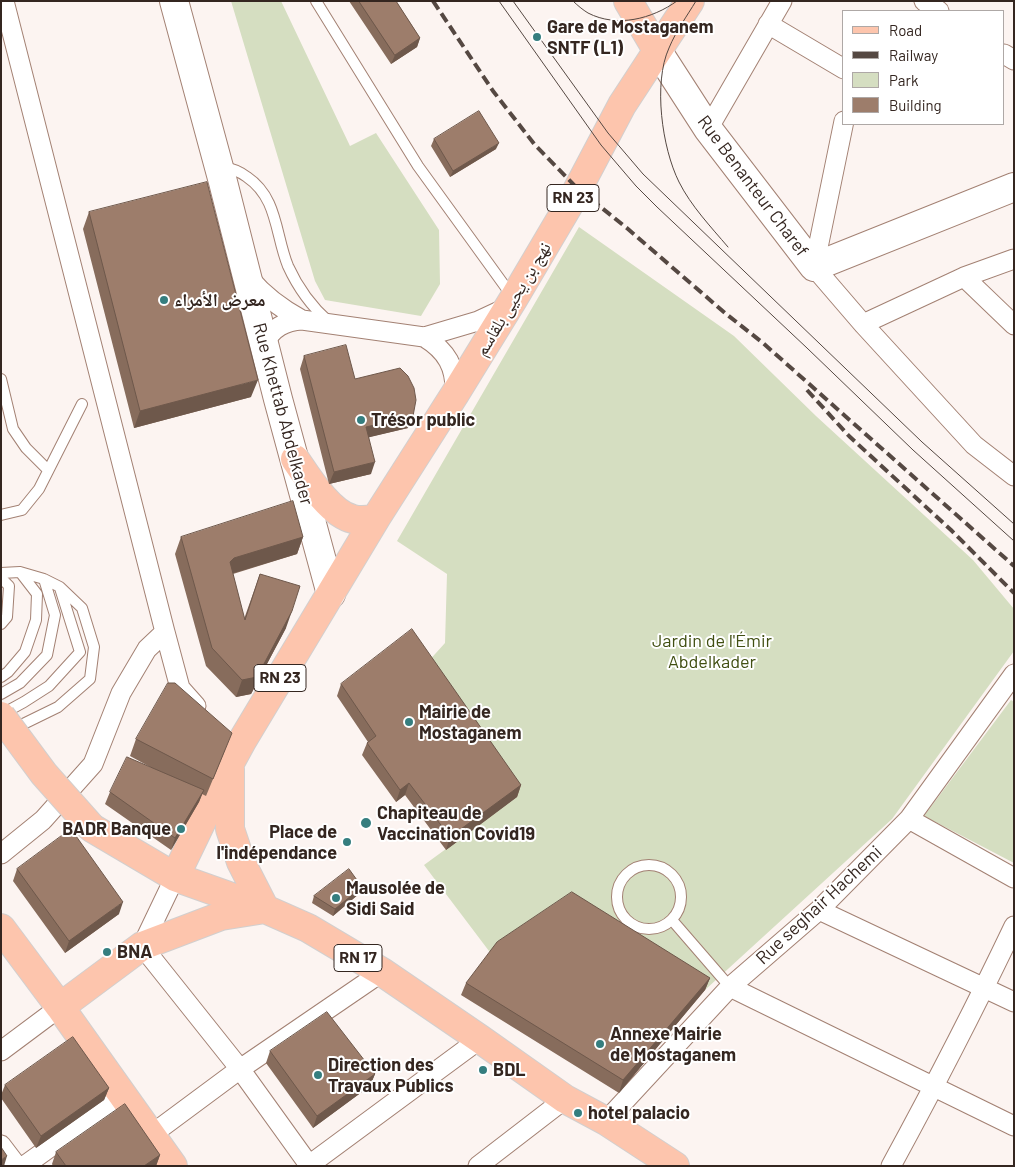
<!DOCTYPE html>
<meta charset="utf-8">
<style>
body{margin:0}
#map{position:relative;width:1015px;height:1167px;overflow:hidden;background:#fcf4f1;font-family:Barlow,sans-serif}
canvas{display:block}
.frame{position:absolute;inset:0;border:2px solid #342620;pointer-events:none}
.legend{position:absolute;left:842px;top:10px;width:162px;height:115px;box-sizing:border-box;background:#fff;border:1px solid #aea8a6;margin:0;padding:6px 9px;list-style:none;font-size:15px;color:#342620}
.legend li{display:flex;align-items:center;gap:10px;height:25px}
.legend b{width:25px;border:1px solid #aea8a6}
</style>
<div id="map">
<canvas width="1015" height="1167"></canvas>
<div class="frame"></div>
<ul class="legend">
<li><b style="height:6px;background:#fdc5ad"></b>Road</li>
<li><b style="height:6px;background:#554842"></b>Railway</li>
<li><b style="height:14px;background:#d5dec1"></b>Park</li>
<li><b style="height:14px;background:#9d7d6b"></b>Building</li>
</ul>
</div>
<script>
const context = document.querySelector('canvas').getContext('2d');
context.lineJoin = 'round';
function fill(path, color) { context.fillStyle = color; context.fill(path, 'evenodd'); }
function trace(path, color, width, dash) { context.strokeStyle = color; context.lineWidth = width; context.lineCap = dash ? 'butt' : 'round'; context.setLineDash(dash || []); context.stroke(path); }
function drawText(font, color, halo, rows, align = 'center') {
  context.font = font + ' Barlow,"Noto Naskh Arabic",sans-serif'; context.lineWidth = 4; context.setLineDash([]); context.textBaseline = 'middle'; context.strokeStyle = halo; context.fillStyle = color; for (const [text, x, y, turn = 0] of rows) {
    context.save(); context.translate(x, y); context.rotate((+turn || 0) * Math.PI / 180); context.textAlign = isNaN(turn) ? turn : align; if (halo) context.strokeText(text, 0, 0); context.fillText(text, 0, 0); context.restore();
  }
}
const green = new Path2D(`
 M231,1H281L350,146L376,133L439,230L440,284L421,316L325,300L315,281Z
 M579,227L734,336L816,416L973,560L1014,609V651L892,819L705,990L492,955L424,865L517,797L426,664L445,643L447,574L397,541Z
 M1011,700L1014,702V863L924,816Z`);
const lane = new Path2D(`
 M316,1L418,166L512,296
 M222,167C231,168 239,171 247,177C278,198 275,234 288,266C298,288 311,306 329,322
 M1,379L13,429L26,448L48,470
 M1,515L22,510L39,489L82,404
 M1,573L20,572L44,579L55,615L47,655L20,683L1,694
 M1,578L9,586L7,617L1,624
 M1,677L8,672L25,652L36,620L37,594L20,572
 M2,714L24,702L49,686L80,652L60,588
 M13,729L58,707L90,679L94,647L82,608L60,587L44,579
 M617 897a32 32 0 1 1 64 0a32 32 0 1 1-64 0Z
 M672,920L730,987`);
const street = new Path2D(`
 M4,1L165,632
 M924,1L939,11
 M768,24L844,69
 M1004,54L1014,60
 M844,121L814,267L863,324L974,445L1014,476
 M708,129L782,1
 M964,277L1014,325
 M250,279C265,297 282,309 302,320
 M863,324L964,277L1014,259
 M424,337C447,351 456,367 455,394
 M264,343C273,328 284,321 302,320L424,337L478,321L508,307
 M909,819L1014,878
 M1,854L43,820L93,764L121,693L147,649L165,632L180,688L196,706
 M175,877L142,946L240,1069L309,1165
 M819,910L1014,1002
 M730,987L1014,1126
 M1,1051L60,1007
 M606,1121L730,987L819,910L909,819L1014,674
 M151,1135L240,1069L382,972
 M1,1145L17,1166
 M24,1166L123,1095
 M308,1166L480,1039
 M478,1166L565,1099
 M891,1166C934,1087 975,1008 1014,926`);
const secondary = new Path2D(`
 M174,1L223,182L278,399L331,594
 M657,50L708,129L814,267L1014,187`);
const primary = new Path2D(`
 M628,1L657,50
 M295,459C308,478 330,514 353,519C361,521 368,520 376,518
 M92,828L175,877L265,909L308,928L382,972L480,1039L565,1099L606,1121L675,1166
 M175,877L230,763L242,741L376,518L455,394L514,298L573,198L622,105L690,1
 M1,928L60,1007L173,1166
 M60,1007L142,946L221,916L265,909L241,862L230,829V769`);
const tram = new Path2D(`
 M499,1L601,145L636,186L657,207L807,348L913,450L1014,541
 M513,1L608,133L643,174L922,442L1014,524
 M573,1C577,5 583,10 588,13C617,28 652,19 677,1
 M696,1C687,16 676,31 669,48C653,83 662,148 679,182C691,206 711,227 728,247`);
const rail = new Path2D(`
 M433,1L493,91L535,145L577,188L628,229L725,313L763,343L1014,566
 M807,390L849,436L951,530L1014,593`);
const primaryBridge = new Path2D(`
 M1,716L44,774L92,828`);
const wall = new Path2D(`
 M349,1H396L420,38L417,47L391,64Z
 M434,139L496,149L450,177L431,146Z
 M89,212L251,397L134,428L83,229Z
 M304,356L355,379L408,428L369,437L371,474L329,484L300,369Z
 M181,537H303L297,554L233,574L244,619L260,574L286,628L251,694L236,697L206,666L175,554Z
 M341,684L521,785L517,797L446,850L405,795L396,802L362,755L367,743L368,742L337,696Z
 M136,739L225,750L206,796L202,794L199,802L171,850L105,804L110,792L152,768L130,756Z
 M17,869L119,914L65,953L13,881Z
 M360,893L333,916L312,903L314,896Z
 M710,978L705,990L619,1093L461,995L466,983Z
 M270,1051L375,1074L370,1086L313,1128L266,1063Z
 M5,1085L109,1088L104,1100L36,1148L1,1098V1095Z
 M56,1152L160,1155L156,1166H53L52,1164Z`);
const shadedWall = new Path2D(`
 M420,38L417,47L391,64L395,55Z
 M499,143L496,149L450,177L453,171Z
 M258,380L251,397L134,428L140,411Z
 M413,416L408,428L362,439L366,427Z
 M375,462L371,474L329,484L334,472Z
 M303,537L297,554L227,575L230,562L234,558Z
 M292,611L286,628L251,694L236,697L242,680Z
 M409,783L405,795L396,802L400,790Z
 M521,785L517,797L446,850L450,837Z
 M204,790L199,802L171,850L175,838Z
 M362,887L360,893L333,916L335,909Z
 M123,902L119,914L65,953L69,941Z
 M710,978L705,990L619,1093L623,1080Z
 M375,1074L370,1086L313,1128L317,1116Z
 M109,1088L104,1100L36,1148L41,1136Z
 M160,1155L156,1166H144Z
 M7,1156L4,1166H1V1160Z`);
const building = new Path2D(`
 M359,1H396L420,38L395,55Z
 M479,111L499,143L453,171L434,139Z
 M207,182L258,380L140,411L89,212Z
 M346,345L355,379L400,368L408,376L414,388L416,400L413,416L366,427L375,462L334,472L304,356Z
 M293,501L303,537L234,558L230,562L245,620L260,574L300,586L292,611L257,677L242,680L212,648L181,537Z
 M412,629L521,785L450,837L409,783L400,790L367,743L376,736L341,684Z
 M168,683H175L232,733L213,779L136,739Z
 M127,757L204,790L175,838L110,792Z
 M71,829L123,902L69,941L17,869Z
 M349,869L362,887L335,909L314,896Z
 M572,892L710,978L623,1080L466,983L497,942Z
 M327,1012L375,1074L317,1116L270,1051Z
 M73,1037L109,1088L41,1136L5,1085Z
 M125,1104L160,1155L144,1166H66L56,1152Z
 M1,1147L7,1156L1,1160Z`);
const markers = [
 [537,37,5,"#357e7f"],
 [164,300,5,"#357e7f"],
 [361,420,5,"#357e7f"],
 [409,722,5,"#357e7f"],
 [366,823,6,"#357e7f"],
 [181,829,5,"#357e7f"],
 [347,842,5,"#357e7f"],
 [336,898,5,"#357e7f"],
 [107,952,5,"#357e7f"],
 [600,1044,5,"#357e7f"],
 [483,1070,5,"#357e7f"],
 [318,1075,5,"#357e7f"],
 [578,1113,5,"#357e7f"]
];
const shields = [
 [573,198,52],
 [280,678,52],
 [358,958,48]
];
const shieldNames = [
 ["RN 23",573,198],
 ["RN 23",280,678],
 ["RN 17",358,958]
];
const poiNames = [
 ["Gare de Mostaganem",547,27],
 ["SNTF (L1)",547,48],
 ["معرض الأمراء",174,300],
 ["Trésor public",371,420],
 ["Mairie de",419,712],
 ["Mostaganem",419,733],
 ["Chapiteau de",377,813],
 ["Vaccination Covid19",377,834],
 ["BADR Banque",171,829,"right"],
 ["Place de",337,832,"right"],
 ["l'indépendance",337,853,"right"],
 ["Mausolée de",346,888],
 ["Sidi Said",346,909],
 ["BNA",117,952],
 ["Annexe Mairie",610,1034],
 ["de Mostaganem",610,1055],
 ["Direction des",328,1065],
 ["Travaux Publics",328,1086],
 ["BDL",493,1070],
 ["hotel palacio",588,1113]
];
const streetNames = [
 ["Rue Benanteur Charef",753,186,53],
 ["نهج بن يحيى بلقاسم",513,299,-59],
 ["Rue Khettab Abdelkader",283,414,75],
 ["Rue seghair Hachemi",819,905,-43]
];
const parkNames = [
 ["Jardin de l'Émir",712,641],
 ["Abdelkader",712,662]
];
fill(green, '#d5dec1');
trace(lane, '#a38173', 12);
trace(street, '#a38173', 21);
trace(secondary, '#a38173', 30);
trace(primary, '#d2cfce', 30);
trace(lane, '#fff', 10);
trace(street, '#fff', 19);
trace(secondary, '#fff', 28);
trace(primary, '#fdc5ad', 28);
trace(tram, '#554842', 1);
trace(rail, '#554842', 4, [10, 5]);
trace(primaryBridge, '#d2cfce', 30, []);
trace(primaryBridge, '#fdc5ad', 28);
fill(wall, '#876c5c');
fill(shadedWall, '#6e584b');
fill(building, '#9d7d6b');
trace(building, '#6e584b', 1);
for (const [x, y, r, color] of markers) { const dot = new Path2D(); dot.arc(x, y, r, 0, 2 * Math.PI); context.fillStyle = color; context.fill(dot); trace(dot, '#fff', 2); }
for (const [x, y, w] of shields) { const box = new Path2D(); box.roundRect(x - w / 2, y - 13.5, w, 27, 4); context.fillStyle = '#fff'; context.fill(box); trace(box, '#342620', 1); }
drawText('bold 16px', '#342620', null, shieldNames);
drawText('bold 18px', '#342620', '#fff', poiNames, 'left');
drawText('18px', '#342620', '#fff', streetNames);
drawText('18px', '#414f12', '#fff', parkNames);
</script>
